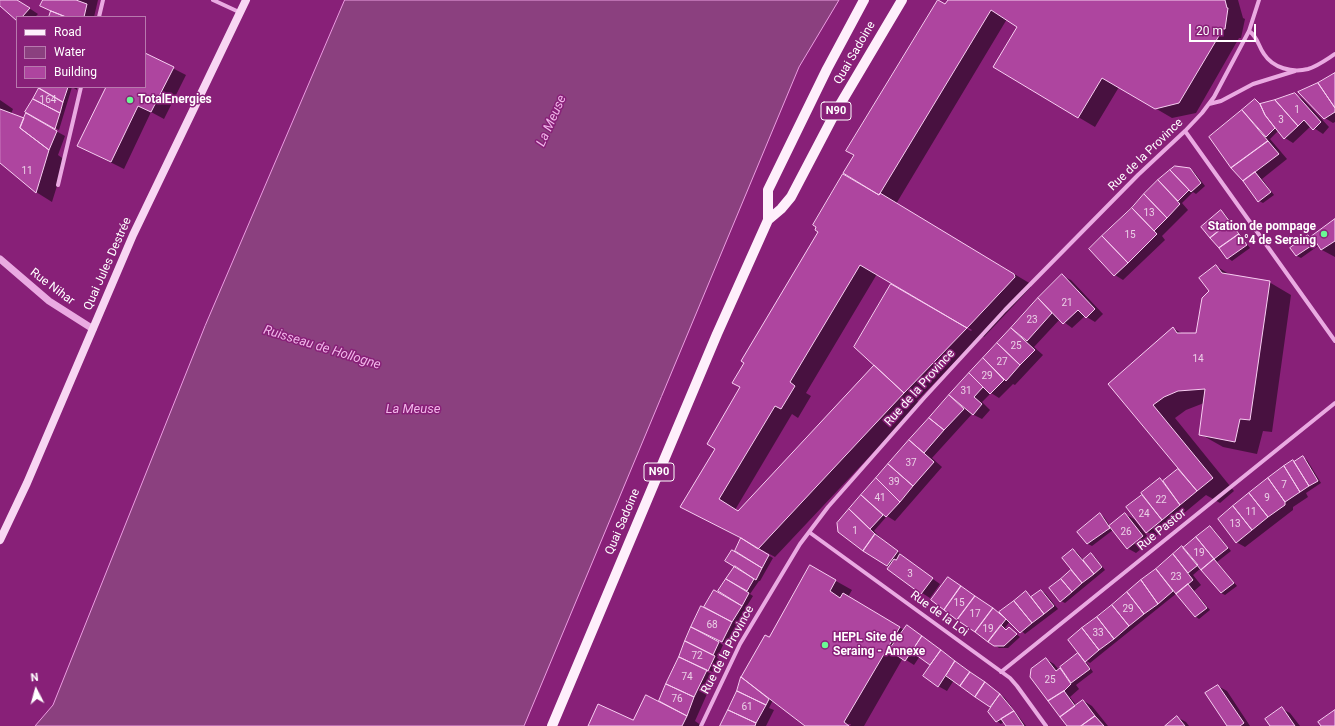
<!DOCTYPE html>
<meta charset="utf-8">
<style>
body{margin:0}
#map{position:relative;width:1335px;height:726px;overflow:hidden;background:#882078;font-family:Roboto,sans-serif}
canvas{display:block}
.legend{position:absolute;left:16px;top:16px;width:130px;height:72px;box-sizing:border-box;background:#882078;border:1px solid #b879ae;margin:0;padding:5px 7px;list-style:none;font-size:12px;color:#fff}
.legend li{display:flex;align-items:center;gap:8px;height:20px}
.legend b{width:20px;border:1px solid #b879ae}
.north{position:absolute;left:16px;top:670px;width:40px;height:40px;-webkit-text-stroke:3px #882078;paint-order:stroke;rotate:354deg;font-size:11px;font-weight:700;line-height:16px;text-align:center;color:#fff}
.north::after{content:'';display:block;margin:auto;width:14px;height:18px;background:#fff;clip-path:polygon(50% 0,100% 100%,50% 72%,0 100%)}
.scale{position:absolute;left:1189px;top:24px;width:67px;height:18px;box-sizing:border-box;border:2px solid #fff;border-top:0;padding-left:5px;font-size:12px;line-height:14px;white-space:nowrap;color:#fff;-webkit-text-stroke:3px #882078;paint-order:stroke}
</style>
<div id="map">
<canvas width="1335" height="726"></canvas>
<ul class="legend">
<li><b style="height:5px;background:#feeffb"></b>Road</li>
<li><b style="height:11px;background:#8b407f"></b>Water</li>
<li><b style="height:11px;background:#ae459f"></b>Building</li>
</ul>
<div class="north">N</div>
<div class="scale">20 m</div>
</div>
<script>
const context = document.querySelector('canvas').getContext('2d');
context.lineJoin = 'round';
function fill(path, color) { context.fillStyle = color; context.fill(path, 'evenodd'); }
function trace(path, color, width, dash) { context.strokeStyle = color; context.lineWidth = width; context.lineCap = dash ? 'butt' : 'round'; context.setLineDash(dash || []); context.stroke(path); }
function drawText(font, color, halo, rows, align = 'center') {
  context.font = font + ' Roboto,sans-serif'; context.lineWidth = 3; context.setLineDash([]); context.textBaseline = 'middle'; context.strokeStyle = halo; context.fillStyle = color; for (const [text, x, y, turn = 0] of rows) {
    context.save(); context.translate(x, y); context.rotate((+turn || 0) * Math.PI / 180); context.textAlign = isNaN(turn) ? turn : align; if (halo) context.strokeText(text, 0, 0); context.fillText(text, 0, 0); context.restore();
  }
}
const water = new Path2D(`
 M345,0H839L799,67L524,726H35L53,705L205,326Z`);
const shadow = new Path2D(`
 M0,0H17L38,14L35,17H17V19L0,5Z
 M44,0H98L94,17H50L52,11Z
 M949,0H1238L1243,18L1245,19L1241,38H1239L1196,113L1172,118L1119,87L1095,127L994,67L1019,26L1007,19L896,204L1031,284V287L984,337L981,335L917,401L920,403L775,557L762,550L761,551L773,558L760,581H759L750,594L753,596L745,609L750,612L730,646L718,640L717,641L723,645L717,658L719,659L713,672L706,669V671L715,676L695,721L702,726H590L634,721L676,711L677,710L661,701L692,628L715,591L732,601L733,599L720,591L736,566L735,553L742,539L698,516L717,449L741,387L820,231L818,227L814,224ZM877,274L972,330L971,331L892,286L875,365L738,512L735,510L792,414L798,418L811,396L806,393Z
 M145,54L186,75L164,119L151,112L124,169L78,146L107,87H145Z
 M1335,74V122L1333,123L1325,118L1319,84Z
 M39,87H77V90L72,87L59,130L26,112L40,88Z
 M1295,94L1303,99L1329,127L1323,134L1311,126L1293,143L1285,138L1279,130L1270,139L1287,159L1262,179L1274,195L1263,203L1259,201L1211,137L1255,101L1261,105Z
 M0,100L13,109L11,114L24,120L27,115L65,136L58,155L65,160L52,202L36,192L0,161Z
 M1176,167L1190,169L1194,172L1205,186L1196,194L1193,192L1182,203L1188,210L1162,236L1165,240L1123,280L1115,275L1090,249L1158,182L1161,184L1159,181Z
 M1221,212L1225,214L1250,248L1232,261L1228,258L1202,227Z
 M1335,220V257L1322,250L1313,236Z
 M1308,236L1312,238L1318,246L1301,258L1297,256L1291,248Z
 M1216,266L1232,276L1269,282L1291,295L1272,432L1263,431L1257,454L1223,447L1200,434L1204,403L1186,410L1175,418L1234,491L1220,503L1206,495L1155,537L1147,532L1127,507L1160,480L1164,482L1178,470L1183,473L1110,385L1173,328L1183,334H1197L1211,291Z
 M1062,276L1071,280L1103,314L1095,322L1085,316L1072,328L1060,319L1034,347L1043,355L1015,385L1013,384L999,398L991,393L982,402L990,410L982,419L972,414L932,458L942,467L895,521L887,516L874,531L883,540L901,554L900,556L940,584L930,598L922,593L890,567L864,550L838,523L950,396L1038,299Z
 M1303,458L1307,460L1321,483L1306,493L1308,497L1293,507V510L1245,547L1236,542L1295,463Z
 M1100,514L1104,517L1110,526L1125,514L1134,519L1151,541L1136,553L1127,548L1113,530L1092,546L1088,544L1078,532Z
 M1210,527L1214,530L1231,551L1217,562L1237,586L1225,595L1221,593L1201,568L1193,575L1201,585L1194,591L1210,610L1199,619L1195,616L1177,593L1090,663L1085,660L1093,672L1076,685L1079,689L1070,697L1077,706L1084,701L1092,706L1108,726H1068L1046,659L1054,664L1059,670L1064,672L1061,667L1080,653L1069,640L1182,548L1184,549Z
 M1073,550L1077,552L1084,561L1091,555L1095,557L1105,570L1065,603L1061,601L1050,588L1072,570Z
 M836,581L852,590L848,597L904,630L915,631L1004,697L1026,726H1007L1004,721L1001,724L997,721L992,708L954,680L947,691L938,686L932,665L920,656L914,665L903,658L864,726H850L851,724H848L847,726H807L773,700L769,708L774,710L766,726H721L738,691L742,678L770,638Z
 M1041,591L1045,593L1058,609L1025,634L1010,621L1005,628L1007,630L1013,631L1020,637L1008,648H999L995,645L983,602L999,613L1026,592L1033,598Z
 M1218,686L1227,691L1250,726H1228Z
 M1282,709L1290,713L1300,726H1271Z
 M1177,717L1186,722L1189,726H1166Z`);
const building = new Path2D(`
 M0,0H17L30,8L22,17H17V21L0,6Z
 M43,0H76L87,4L84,17H66L51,11L40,6Z
 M938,0L945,4L948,0H1225L1227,8H1228L1225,29H1223L1179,103L1155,109L1102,78L1078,118L993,67L1017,27L991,10L879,195L843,173L854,155L846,151Z
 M51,11L66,17H49Z
 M145,53L174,67L151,112L138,106L111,162L77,146L106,87H145Z
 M1335,73V108L1318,83Z
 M1318,83L1335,108V112L1324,119L1298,92Z
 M37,87H68L63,102Z
 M39,88L63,102L60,113L33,99Z
 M1295,93L1321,122L1313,130L1304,120L1298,126L1275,100Z
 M33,99L60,113L55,129L25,112Z
 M1255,99L1260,104L1265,115L1275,128L1266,137L1242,110Z
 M1275,100L1298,126L1284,139L1265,115L1260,104Z
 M0,109L24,118L20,128L49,150L36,193L0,163Z
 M1242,110L1268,141L1231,168L1209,137Z
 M26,113L57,131L49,150L20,128Z
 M1268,141L1279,154L1243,181L1231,168Z
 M1175,166L1190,168L1201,183L1191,192L1170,170Z
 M1170,170L1189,190L1178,201L1158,180Z
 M1255,172L1271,192L1258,202L1243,181Z
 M843,174L879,195L880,193L1014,274L1015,277L967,328L860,265L790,382L795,386L781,409L775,406L719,499L738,511L874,365L904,393L758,549L741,538L680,507L715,449L707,444L740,387L732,383L744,363L741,361L818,232L815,230L816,227L813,225Z
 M1158,180L1180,204L1167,218L1144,194Z
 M1144,194L1167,218L1154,231L1132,208Z
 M1132,208L1157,234L1128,263L1102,236Z
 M1221,210L1230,222L1210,238L1201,227Z
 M1335,219V241L1321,250L1312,236Z
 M1230,222L1239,234L1219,248L1210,238Z
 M1239,234L1247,245L1227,259L1219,248Z
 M1308,235L1314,244L1296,256L1290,248Z
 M1102,236L1128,263L1114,276L1089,249Z
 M1216,265L1222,273L1270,281L1250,420L1240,419L1235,442L1199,435L1205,389L1178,391L1164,397L1153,405L1213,478L1197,491L1108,384L1173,327L1177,333H1196L1202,298L1209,291L1199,278Z
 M1062,274L1095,309L1086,318L1078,310L1063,324L1038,298Z
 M891,284L967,328L904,393L854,347Z
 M1038,298L1052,313L1027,341L1011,328Z
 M1011,328L1035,350L1020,365L997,343Z
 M997,343L1020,365L1006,381L983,358Z
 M983,358L1004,380L990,394L969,373Z
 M969,373L983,387L974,397L982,404L973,415L949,395Z
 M949,395L964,409L944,430L929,418Z
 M929,418L944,430L924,453L909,440Z
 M909,440L934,462L913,486L888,464Z
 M1303,456L1318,481L1309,486L1294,462Z
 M1293,460L1309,486L1300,492L1284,466Z
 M888,464L913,486L900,502L876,478Z
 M1284,466L1300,492L1285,502L1268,478Z
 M1178,469L1197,491L1180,505L1163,481Z
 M876,478L900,502L886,517L861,495Z
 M1160,478L1180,505L1162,520L1141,493Z
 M1268,478L1285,502V505L1268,517L1249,493Z
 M1249,493L1268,517L1252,530L1233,506Z
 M861,495L883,515L870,529L849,509Z
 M1142,495L1162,520L1146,533L1126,507Z
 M1233,506L1252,530L1236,543L1218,519Z
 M849,509L875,534L863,551L838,532L837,523Z
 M1100,513L1110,528L1087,544L1077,532Z
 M1125,513L1143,536L1127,549L1109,526Z
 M1210,526L1228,548L1214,559L1196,537Z
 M875,534L898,551L887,566L863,551Z
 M1196,537L1214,559L1201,570L1183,548Z
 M741,538L769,555L762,568L735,551Z
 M1182,546L1198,565L1188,573L1173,554Z
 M1073,549L1094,574L1082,583L1062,558Z
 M732,550L762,568L756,580L725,561Z
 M1091,553L1102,567L1094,574L1083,560Z
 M900,554L933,578L921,594L887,569L894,559L896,560Z
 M1173,554L1193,580L1176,594L1156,569Z
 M1214,559L1234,583L1221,593L1201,570Z
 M810,565L836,580L830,591L840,598L843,593L900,627L844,722L849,726H805L741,677L765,635L769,637Z
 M735,566L754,579L747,591L726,579Z
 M1156,569L1173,591L1158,604L1141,580Z
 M1071,570L1082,583L1072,592L1061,579Z
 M948,577L961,586L944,610L931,600Z
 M726,579L749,593L742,606L718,591Z
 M1061,579L1072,592L1060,602L1049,588Z
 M1141,580L1158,604L1144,614L1127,592Z
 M1188,584L1207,608L1195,617L1176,594Z
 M961,586L975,596L957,620L944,610Z
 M714,590L742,606L732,622L704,607Z
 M1041,590L1054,606L1044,614L1031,597Z
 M1026,591L1044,614L1032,623L1014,601Z
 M1127,592L1144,614L1129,626L1112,605Z
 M975,596L993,608L975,632L957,620Z
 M1014,601L1032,623L1020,633L999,612Z
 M1112,605L1129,626L1114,639L1097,617Z
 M701,606L732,622L722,642L691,627Z
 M993,608L1006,619L988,642L975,632Z
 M1097,617L1114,639L1099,650L1082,628Z
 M907,625L922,636L905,661L889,650Z
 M1001,625L1006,630L1009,627L1017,634L1004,646H994L988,642Z
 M691,627L719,642L713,655L685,641Z
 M1082,628L1099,650L1085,662L1068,640Z
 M922,636L941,650L930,665L912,652Z
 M685,641L715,656L708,671L679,657Z
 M941,650L955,661L938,687L923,676Z
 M1078,653L1090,669L1071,683L1060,667Z
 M679,657L707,670L694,697L666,684Z
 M1046,658L1056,671L1060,668L1071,684L1064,691L1048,701L1030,677L1031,669Z
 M955,661L970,672L960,686L946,676Z
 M970,672L985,682L975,697L960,686Z
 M741,677L769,699L766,705L737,691Z
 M985,682L1000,694L990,707L975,697Z
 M666,684L694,697L687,716L659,701Z
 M1218,685L1244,723L1240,726H1227L1205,693Z
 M737,691L766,705L756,723L728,710Z
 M1064,691L1075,706L1060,717L1048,701Z
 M1000,694L1014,711L996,722L988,712Z
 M646,695L687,716L682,726H588L598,704L633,720Z
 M1083,700L1095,716L1081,726H1067L1060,717Z
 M1282,707L1295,726H1270L1265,719Z
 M728,710L756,723L755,726H720Z
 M1335,710V726H1321L1318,722Z
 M1014,711L1024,726H1006L1001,719Z
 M1095,716L1104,726H1081Z
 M1177,716L1185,726H1165Z`);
const minor = new Path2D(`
 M213,0L239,12
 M99,17L103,0
 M1249,31C1258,37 1258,46 1264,54C1273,68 1292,73 1308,69C1318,66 1327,59 1335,54
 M1209,104L1221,101L1253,84L1295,71
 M1185,131L1335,341
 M58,185L81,87
 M809,532L1010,678L1017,686L1046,726
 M1001,672L1335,403
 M701,726L740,644L800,544L828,507L858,473L924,398L1005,310L1138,175L1185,131L1202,113L1214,97L1249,31L1259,0`);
const tertiary = new Path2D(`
 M0,259L49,301L93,329`);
const secondary = new Path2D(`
 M0,540L27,483L133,235L246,0`);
const primary = new Path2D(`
 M768,220V190L827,69L864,0
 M552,726L717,334L768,220L781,209L791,197L835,113L902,0`);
const markers = [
 [130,100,4,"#6bf895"],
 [1324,234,4,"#6bf895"],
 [825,645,4,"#6bf895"]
];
const numberNames = [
 ["164",48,100],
 ["1",1297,110],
 ["3",1281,120],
 ["11",27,171],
 ["13",1149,213],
 ["15",1130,235],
 ["21",1067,303],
 ["23",1032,320],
 ["25",1016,346],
 ["14",1198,359],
 ["27",1002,362],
 ["29",987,376],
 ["31",966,391],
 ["37",911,463],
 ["39",894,482],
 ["7",1284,485],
 ["41",880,498],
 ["9",1267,498],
 ["22",1161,500],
 ["11",1251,512],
 ["24",1144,514],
 ["13",1235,524],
 ["1",855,531],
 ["26",1126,532],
 ["19",1199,553],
 ["3",910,574],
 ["23",1176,577],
 ["15",959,603],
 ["29",1128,609],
 ["17",975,614],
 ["68",712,625],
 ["19",988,629],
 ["33",1098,633],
 ["72",697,656],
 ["74",687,677],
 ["25",1050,680],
 ["76",677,699],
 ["61",747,707]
];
const shields = [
 [836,111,30],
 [659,472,30]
];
const shieldNames = [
 ["N90",836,111],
 ["N90",659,472]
];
const streetNames = [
 ["Quai Sadoine",855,53,-60],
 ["Rue de la Province",1146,155,-44],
 ["Quai Jules Destrée",108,264,-66],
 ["Rue Nihar",52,287,37],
 ["Rue de la Province",920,388,-48],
 ["Quai Sadoine",623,522,-67],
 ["Rue Pastor",1162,530,-39],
 ["Rue de la Loi",939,614,36],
 ["Rue de la Province",728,650,-62]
];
const poiNames = [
 ["TotalEnergies",138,100],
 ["Station de pompage",1316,227,"right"],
 ["n°4 de Seraing",1316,241,"right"],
 ["HEPL Site de",833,638],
 ["Seraing - Annexe",833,652]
];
const waterNames = [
 ["La Meuse",552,121,-66],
 ["Ruisseau de Hollogne",322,348,17],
 ["La Meuse",413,410]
];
fill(water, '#8b407f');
trace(water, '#ec9ee2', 1);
fill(shadow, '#0007');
fill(building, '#ae459f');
trace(building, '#f8cff2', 1);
trace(minor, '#eaaae2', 4);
trace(tertiary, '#eaaae2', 7);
trace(secondary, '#f8d6f3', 8);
trace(primary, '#feeffb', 10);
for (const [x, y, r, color] of markers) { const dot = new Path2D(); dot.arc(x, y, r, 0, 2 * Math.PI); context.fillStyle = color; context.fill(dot); trace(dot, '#882078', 1.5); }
drawText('10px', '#ebd0e7', null, numberNames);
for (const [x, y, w] of shields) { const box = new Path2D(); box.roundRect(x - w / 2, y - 9, w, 18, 3); context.fillStyle = '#882078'; context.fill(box); trace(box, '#fff', 1); }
drawText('bold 11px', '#fff', null, shieldNames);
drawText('12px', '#fff', '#882078', streetNames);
drawText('bold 12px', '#fff', '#882078', poiNames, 'left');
drawText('italic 13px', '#f2b6ea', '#882078', waterNames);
</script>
